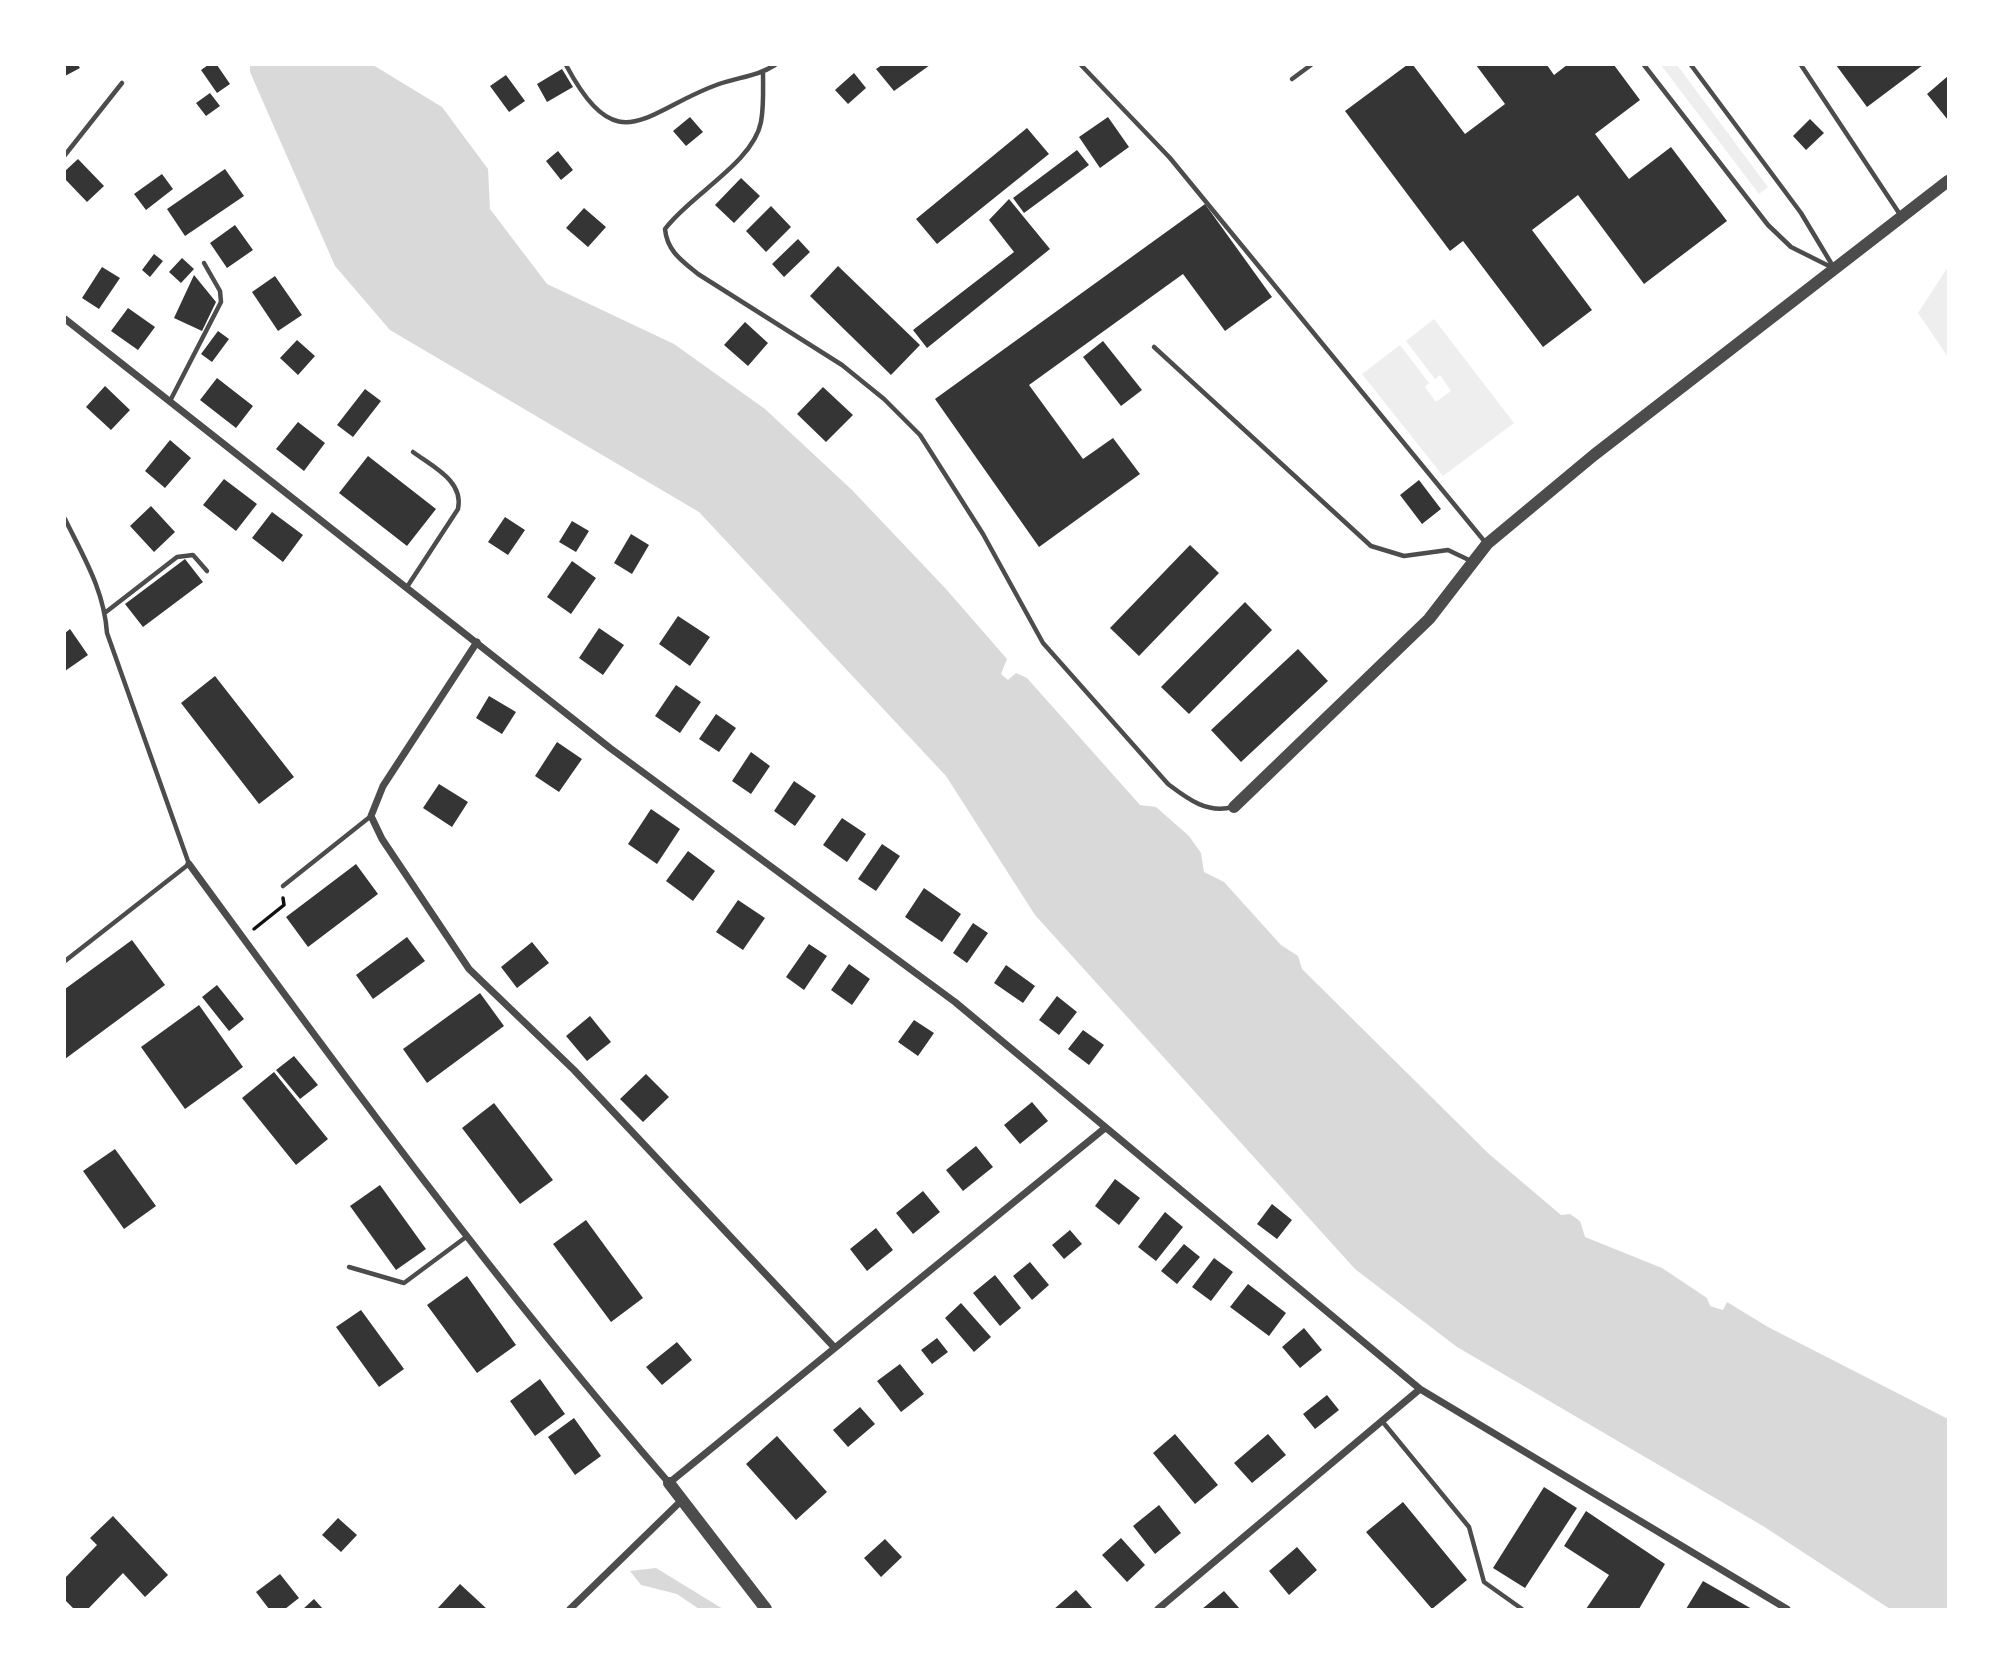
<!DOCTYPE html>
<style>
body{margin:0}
#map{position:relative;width:2013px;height:1674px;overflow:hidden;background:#fff;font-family:"Open Sans",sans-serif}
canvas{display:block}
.frame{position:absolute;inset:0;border:66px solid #fff;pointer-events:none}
</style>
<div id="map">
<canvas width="2013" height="1674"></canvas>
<div class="frame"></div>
</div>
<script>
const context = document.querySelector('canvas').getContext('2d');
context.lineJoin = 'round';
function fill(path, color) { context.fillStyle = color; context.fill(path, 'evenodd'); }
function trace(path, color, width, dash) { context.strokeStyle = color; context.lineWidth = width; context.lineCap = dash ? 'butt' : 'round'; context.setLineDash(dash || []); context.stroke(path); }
const green = new Path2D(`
 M1661,65H1677L1768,187L1759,194Z
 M1948,267V357L1918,313Z
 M1434,319L1514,423L1443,476L1362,374L1400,345L1429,383L1425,387L1436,402L1451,391L1440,375L1435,379L1406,341Z`);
const water = new Path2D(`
 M250,65H373L442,107L488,169L490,209L547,284L674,344L765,409L852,490L946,589L1007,659L1001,674L1008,680L1016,673L1027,678L1140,805L1156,807L1189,836L1201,853L1204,872L1224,882L1281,945L1298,956L1302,969L1489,1154L1561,1215L1570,1214L1580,1221L1585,1237L1662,1268L1707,1298L1710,1306L1723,1310L1727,1302L1768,1327L1948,1419V1609H1890L1763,1526L1457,1347L1355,1269L1035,915L946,776L699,512L390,330L335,266L250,72Z
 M656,1568L723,1609H699L677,1594L641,1585L630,1571Z`);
const building = new Path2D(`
 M65,65H78L80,68L65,76Z
 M208,65H217L230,84L217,93L201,70Z
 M882,65H930L894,91L876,69Z
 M1407,65H1413L1465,134L1505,104L1476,65H1547L1554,75L1567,65H1614L1640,100L1595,134L1629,179L1671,147L1727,221L1644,284L1578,195L1532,230L1592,310L1543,347L1463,241L1450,251L1345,111Z
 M1836,65H1923L1867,107Z
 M562,69L573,87L547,102L537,84Z
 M854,73L866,88L848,104L835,90Z
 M506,75L525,101L509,112L490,86Z
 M1948,76V120L1927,94Z
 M210,93L220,106L206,116L196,103Z
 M690,117L703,132L686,146L673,131Z
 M1108,117L1129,147L1100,168L1079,137Z
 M1810,119L1824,133L1806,150L1793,136Z
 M1027,128L1049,154L937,244L916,219Z
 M1077,150L1089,165L1024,213L1013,198Z
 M558,151L573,170L561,180L546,161Z
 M78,159L104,186L87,202L65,179V171Z
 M225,169L244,196L185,236L167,209Z
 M162,174L173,189L146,210L134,194Z
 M741,178L760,196L734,223L715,205Z
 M1009,199L1050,249L927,348L913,330L1014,252L989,220Z
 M1205,204L1272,297L1225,331L1183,274L1029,385L1083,459L1113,438L1140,474L1039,547L935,399Z
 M771,206L791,227L766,252L746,231Z
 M584,208L606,227L588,247L566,228Z
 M235,225L253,250L227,268L210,243Z
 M798,239L810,252L784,277L772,264Z
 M154,254L163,261L150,277L142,270Z
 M182,258L194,269L181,283L169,272Z
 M838,266L920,345L891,375L810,296Z
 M102,267L120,278L99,309L82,298Z
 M194,275L216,302L202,331L174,318Z
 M275,276L302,315L278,331L252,292Z
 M128,308L155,327L138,350L111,331Z
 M745,322L768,343L748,366L724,345Z
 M218,331L229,339L212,362L201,354Z
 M297,340L315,356L298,375L280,358Z
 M1103,341L1142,390L1121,406L1083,357Z
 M217,378L253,406L236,428L200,400Z
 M105,386L130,410L111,430L86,407Z
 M823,387L853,415L826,442L797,414Z
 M365,389L381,401L353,437L337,425Z
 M298,422L325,443L304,471L276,449Z
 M170,440L191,458L165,488L145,471Z
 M368,456L436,509L407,546L339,493Z
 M224,479L257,504L236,531L203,505Z
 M1419,480L1441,509L1422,524L1400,495Z
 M151,506L175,532L154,552L130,526Z
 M272,512L303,535L283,562L252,538Z
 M505,517L525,530L508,555L488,542Z
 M572,521L589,531L576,552L559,542Z
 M631,534L649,545L632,574L614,563Z
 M1190,545L1219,573L1139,656L1110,628Z
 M185,559L203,582L143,627L125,604Z
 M572,561L596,578L571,614L547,597Z
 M1245,602L1272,630L1189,714L1161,687Z
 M678,616L710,637L690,666L659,644Z
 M599,628L624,645L603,675L579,658Z
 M70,629L88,655L65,671V633Z
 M1298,649L1328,681L1241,762L1211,730Z
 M215,676L294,777L259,804L181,703Z
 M676,685L701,702L680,733L655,716Z
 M489,696L516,712L502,734L476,718Z
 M716,714L736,728L719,752L699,739Z
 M557,742L582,759L559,792L535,776Z
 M751,752L770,766L751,794L732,781Z
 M794,781L816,796L795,826L774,811Z
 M439,784L468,802L452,827L423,808Z
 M651,809L680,829L657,864L628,844Z
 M842,818L866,834L847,862L823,845Z
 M882,844L900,856L876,891L858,879Z
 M688,851L715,871L693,901L666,881Z
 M356,864L378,894L308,947L286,917Z
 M924,888L961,914L942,942L905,917Z
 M738,900L765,918L743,950L716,932Z
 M973,923L988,933L967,963L953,953Z
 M407,937L425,961L373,999L356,975Z
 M132,940L165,985L65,1059V989Z
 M532,942L549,963L517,988L501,967Z
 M809,944L827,956L804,990L786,977Z
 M849,964L870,979L852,1005L831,990Z
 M1006,965L1035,986L1023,1003L994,983Z
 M217,985L244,1019L229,1031L202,997Z
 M480,993L504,1026L427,1083L403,1049Z
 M1057,996L1077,1012L1059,1035L1039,1020Z
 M199,1005L243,1067L185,1109L141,1047Z
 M590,1016L611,1042L587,1061L566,1036Z
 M914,1020L934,1033L918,1056L898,1042Z
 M1083,1030L1104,1045L1089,1065L1068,1049Z
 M294,1056L318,1085L300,1099L276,1070Z
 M274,1072L328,1139L296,1165L242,1098Z
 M646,1074L669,1097L643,1122L620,1099Z
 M1032,1102L1048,1121L1020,1144L1004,1125Z
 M494,1103L553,1180L520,1204L462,1128Z
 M976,1146L993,1167L963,1191L946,1170Z
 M115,1149L156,1206L124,1229L83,1171Z
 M1115,1179L1140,1198L1119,1225L1095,1206Z
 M380,1185L426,1249L396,1270L350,1206Z
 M923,1191L940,1212L913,1234L896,1213Z
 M1272,1204L1292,1220L1277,1239L1257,1224Z
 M1165,1212L1183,1227L1156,1261L1138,1247Z
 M586,1220L643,1298L611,1322L553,1244Z
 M876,1228L893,1250L867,1271L850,1249Z
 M1070,1230L1082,1244L1064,1259L1052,1245Z
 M1184,1244L1200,1257L1177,1284L1161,1271Z
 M1214,1258L1233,1272L1211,1301L1192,1287Z
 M1030,1262L1049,1285L1032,1300L1013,1276Z
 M995,1275L1021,1308L1000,1326L973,1293Z
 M467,1276L516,1345L477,1373L427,1305Z
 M1248,1284L1286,1313L1269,1336L1230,1307Z
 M961,1303L991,1337L974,1352L945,1318Z
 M361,1310L404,1369L379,1387L336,1327Z
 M1304,1328L1322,1350L1300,1368L1282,1347Z
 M937,1338L948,1352L932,1364L921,1350Z
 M677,1342L692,1360L662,1385L646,1367Z
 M900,1364L924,1394L901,1412L877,1381Z
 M540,1379L565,1414L535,1436L510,1401Z
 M1327,1395L1339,1410L1315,1429L1303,1414Z
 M860,1407L875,1424L848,1447L833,1430Z
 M574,1418L601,1456L575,1475L548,1437Z
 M1175,1434L1218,1485L1195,1504L1153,1453Z
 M1268,1434L1286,1455L1252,1483L1234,1463Z
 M777,1436L827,1492L796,1520L746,1464Z
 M1544,1487L1577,1508L1525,1588L1493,1568Z
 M1403,1502L1467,1580L1432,1609L1366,1532Z
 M1159,1505L1181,1533L1155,1554L1133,1526Z
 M1586,1511L1665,1564L1639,1609H1586L1609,1575L1564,1546Z
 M113,1516L168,1575L145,1597L123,1573L88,1609H74L65,1600V1578L97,1545L90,1538Z
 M338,1518L357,1535L341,1552L322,1535Z
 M1121,1538L1145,1565L1127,1582L1102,1555Z
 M885,1539L902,1557L881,1577L864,1558Z
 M1297,1547L1317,1570L1289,1595L1269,1571Z
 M280,1574L299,1598L285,1609H269L256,1592Z
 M1703,1581L1752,1609H1686Z
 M460,1584L487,1609H437Z
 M1076,1590L1093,1609H1054Z
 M1224,1591L1240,1609H1202Z
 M314,1599L323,1609H303Z`);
const path = new Path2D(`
 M254,929L284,905L283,898`);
const service = new Path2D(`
 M566,65C619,164 645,110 719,84C739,77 758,76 775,65
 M1081,65L1170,158L1485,542
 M1644,65L1768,225L1791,247L1831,267
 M1691,65L1801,213L1834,268
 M1801,65L1901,216
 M763,73C763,88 764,106 761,122C753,163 690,195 665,229C667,251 682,261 698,274L842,365L884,399L920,435L983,534L1043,643L1168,784C1188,799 1207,814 1233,807
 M1292,79L1311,65
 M65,155L122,83
 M1154,347L1371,546L1404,556L1448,550L1471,561
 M170,401L221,302L220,291L204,263
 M65,519C84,558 104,590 107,633L189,864L65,961
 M407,587L458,509C464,481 433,467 413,452
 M106,612L177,557L193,555L207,571
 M283,886L371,816
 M349,1267L404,1283L466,1237
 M1382,1421L1469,1527L1484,1582L1522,1609`);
const minor = new Path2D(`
 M65,319L610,748L955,1002L1420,1389L1787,1609
 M477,642L383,786L371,816L382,839L469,969L574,1070L834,1347
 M189,864C343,1075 497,1285 669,1483L1105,1128
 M570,1609L682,1500
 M1158,1609L1420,1389`);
const tertiary = new Path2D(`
 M1234,807L1429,619L1487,544L1594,455L1948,181
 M669,1483L766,1609`);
fill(green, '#eee');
fill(water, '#d9d9d9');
fill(building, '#353535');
trace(path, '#111', 3.5);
trace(service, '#4c4c4c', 4.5);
trace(minor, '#4c4c4c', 7);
trace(tertiary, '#4c4c4c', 12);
</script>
